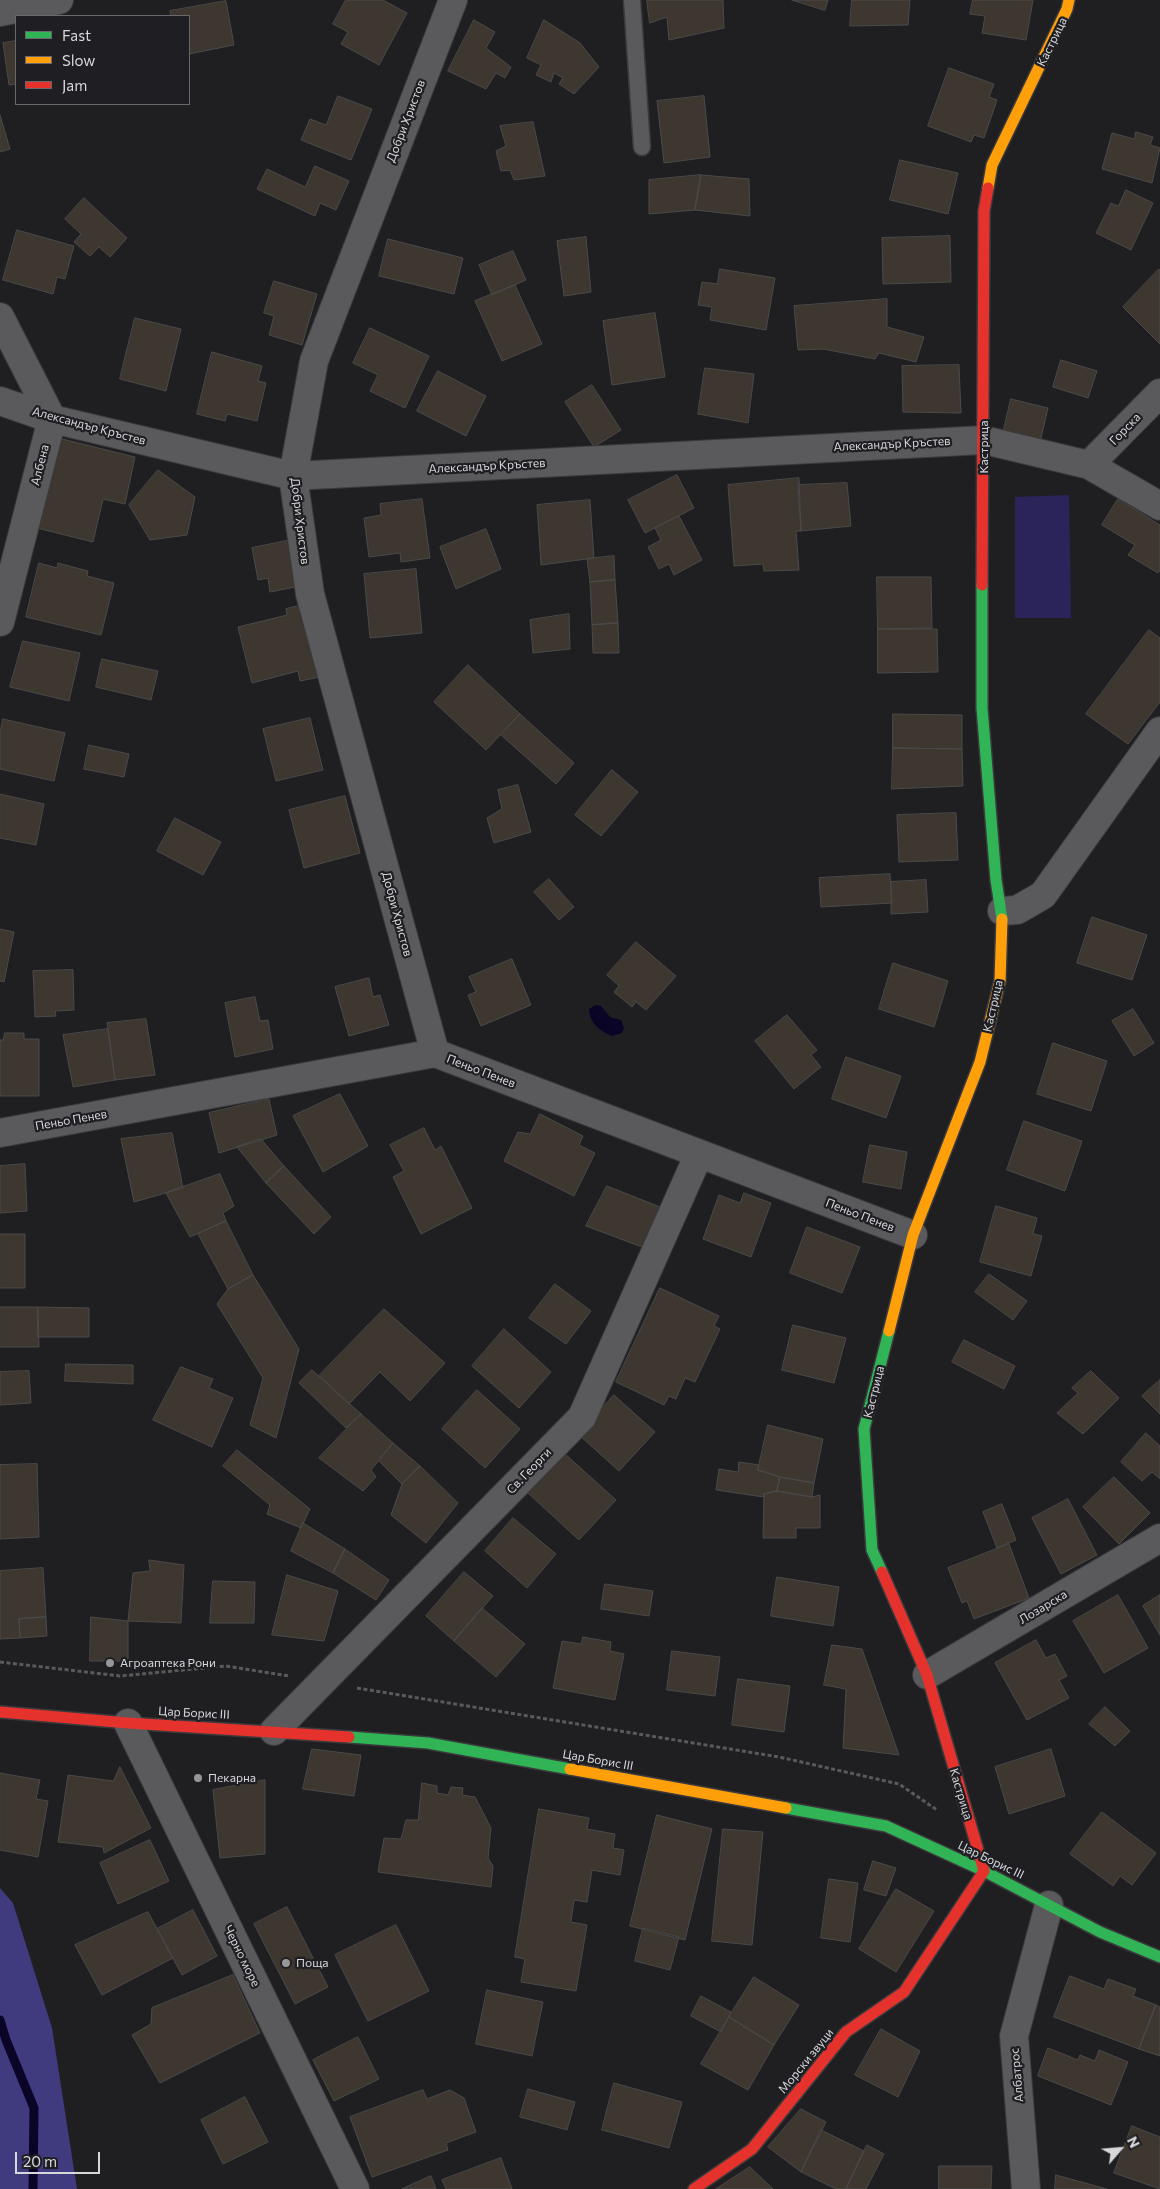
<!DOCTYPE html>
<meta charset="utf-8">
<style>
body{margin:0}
#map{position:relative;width:1160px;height:2189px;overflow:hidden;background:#1f1f22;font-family:Commissioner,sans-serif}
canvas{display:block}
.legend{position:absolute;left:15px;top:15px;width:175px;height:90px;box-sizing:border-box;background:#1e1e23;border:1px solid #68686d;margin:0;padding:6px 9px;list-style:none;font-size:15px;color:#d7d8db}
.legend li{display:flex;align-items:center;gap:10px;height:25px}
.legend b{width:25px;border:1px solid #68686d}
.north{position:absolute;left:1095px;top:2124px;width:50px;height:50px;-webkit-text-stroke:4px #1e1e23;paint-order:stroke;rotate:63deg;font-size:14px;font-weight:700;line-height:20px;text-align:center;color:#d7d8db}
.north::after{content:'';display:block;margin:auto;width:18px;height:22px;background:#d7d8db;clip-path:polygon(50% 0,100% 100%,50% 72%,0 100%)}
.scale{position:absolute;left:15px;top:2152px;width:85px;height:22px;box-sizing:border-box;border:2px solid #d7d8db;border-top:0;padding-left:6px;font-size:15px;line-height:18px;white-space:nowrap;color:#d7d8db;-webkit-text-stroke:4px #1e1e23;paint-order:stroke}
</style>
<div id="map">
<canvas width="1160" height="2189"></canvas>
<ul class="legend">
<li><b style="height:6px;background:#30b455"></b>Fast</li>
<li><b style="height:6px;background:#ff9f0a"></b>Slow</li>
<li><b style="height:6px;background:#e5322d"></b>Jam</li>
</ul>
<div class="north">N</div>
<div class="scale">20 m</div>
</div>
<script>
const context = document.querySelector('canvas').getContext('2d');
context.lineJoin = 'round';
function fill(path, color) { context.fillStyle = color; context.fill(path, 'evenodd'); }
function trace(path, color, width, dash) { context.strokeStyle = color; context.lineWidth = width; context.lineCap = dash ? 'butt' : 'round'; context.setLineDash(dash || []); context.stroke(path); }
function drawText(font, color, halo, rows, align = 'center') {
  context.font = font + ' Commissioner,sans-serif'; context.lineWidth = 4.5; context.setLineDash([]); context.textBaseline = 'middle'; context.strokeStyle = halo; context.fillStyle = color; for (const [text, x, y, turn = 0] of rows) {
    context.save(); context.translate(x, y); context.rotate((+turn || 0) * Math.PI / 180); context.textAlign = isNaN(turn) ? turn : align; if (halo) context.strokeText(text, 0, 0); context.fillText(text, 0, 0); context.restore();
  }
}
const green = new Path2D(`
 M1069,495L1071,618H1015V497Z`);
const forest = new Path2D(`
 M0,1888L13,1903L52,2028L77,2189H0Z`);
const water = new Path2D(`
 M596,1005L601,1006L610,1017L621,1020L624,1028L622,1033L612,1036C600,1031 590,1024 589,1009Z`);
const stream = new Path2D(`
 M0,2020L6,2040L34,2108L33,2189`);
const building = new Path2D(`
 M346,0H383L407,13L379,65L341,44L348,32L333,24Z
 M647,0H723L724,28L669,40L667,17L650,23Z
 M792,0H828L825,10Z
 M852,0H910L908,25L850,26Z
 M973,0H1033L1026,40L982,33L985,16L970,14Z
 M226,1L234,45L189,54V16H171L170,11Z
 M474,20L495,32L486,48L511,67L505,78L496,73L486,89L448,71Z
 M544,20L580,43L599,67L574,94L559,84L563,78L554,73L551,82L536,75L541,65L527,58Z
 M16,41V84L9,85L3,43Z
 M949,68L994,84L989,97L997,100L984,138L974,135L971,142L928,126Z
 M338,96L372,109L351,160L301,140L310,119L326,125Z
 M704,96L710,157L664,163L657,101Z
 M0,115L10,149L0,152Z
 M533,122L545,176L514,180L510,170L501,171L496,151L506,146L500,126Z
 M1136,132L1153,137L1150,145L1160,148L1152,183L1102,169L1112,133L1134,139Z
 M900,160L958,173L948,214L890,200Z
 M315,166L349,181L336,210L320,203L315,216L257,189L267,169L305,187Z
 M701,175L749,179L750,216L695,210Z
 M701,175L695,210L649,214V180Z
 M1126,190L1153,203L1131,250L1096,233L1111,203L1118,206Z
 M84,198L127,238L110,257L99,247L90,256L74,242L81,234L65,219Z
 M17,230L74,246L65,279L57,277L53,294L3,280Z
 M950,236L951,282L883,284L882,238Z
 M586,237L591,292L564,296L557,241Z
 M388,239L463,258L454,294L379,276Z
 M513,251L526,280L492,295L479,265Z
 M720,269L775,278L766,330L710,320L712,307L698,305L702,282L717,284Z
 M1159,269L1160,270V344L1123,307Z
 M274,281L317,294L302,345L269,335L274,316L264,313Z
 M515,285L542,344L502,361L475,301Z
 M887,299V327L924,337L916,362L879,353L875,359L823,349L798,350L794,306Z
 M655,313L665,377L612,385L603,321Z
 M135,318L181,329L166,391L120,379Z
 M370,328L429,356L405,408L370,391L378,375L353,363Z
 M212,352L262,366L258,381L266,383L257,421L227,414L225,421L197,414Z
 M1061,360L1097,371L1088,398L1053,387Z
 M959,365L961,413L903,412L902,366Z
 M705,368L754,374L748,423L698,414Z
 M438,371L486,396L466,436L417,411Z
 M592,385L621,430L594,447L565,402Z
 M1011,399L1048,408L1039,447L1002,438Z
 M58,438L135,457L125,504L103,499L93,542L37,528Z
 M158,470L195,497L187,535L150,540L129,505Z
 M677,475L694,508L645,533L628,500Z
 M799,478L801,531H796L799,570L764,571L763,564L734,566L728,485Z
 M847,483L851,526L801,531L798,485Z
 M422,499L430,558L401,562L400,553L369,557L364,518L381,515L380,504Z
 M1118,499L1160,525V570L1158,573L1128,555L1135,545L1102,525Z
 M590,500L594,558L541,565L537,505Z
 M679,516L702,560L674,575L669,564L659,569L648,547L661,540L655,528Z
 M486,529L501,569L456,589L440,547Z
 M291,540L300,586L270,592L268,578L258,580L252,548Z
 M614,556L615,580L590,582L587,559Z
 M39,563L57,568L58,563L88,571L87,576L114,583L101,635L26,617Z
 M416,569L422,633L370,638L364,574Z
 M877,577H931L932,628L878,629Z
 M615,580L618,623L592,625L590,582Z
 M307,604L325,676L300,681L298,671L252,683L238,627L287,615L286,609Z
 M569,614L570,649L533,653L530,620Z
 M618,623L619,653H593L592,625Z
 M878,629H937L938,672L878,673Z
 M1149,630L1160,638V702L1128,744L1086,714Z
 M23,641L80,653L69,701L10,687Z
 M102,659L158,671L151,700L96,687Z
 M468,665L520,714L486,750L434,702Z
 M520,714L574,763L556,784L501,735Z
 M893,714L962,715V749L893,748Z
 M310,718L323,770L276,781L263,729Z
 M3,719L65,733L54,781L0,769V733Z
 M89,745L129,754L124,777L84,769Z
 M893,748L962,749L963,786L892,789Z
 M612,770L638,792L601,836L575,815Z
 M518,785L531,832L494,843L487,818L502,809L498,790Z
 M0,794L44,804L36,845L0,838Z
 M345,796L360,853L304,868L289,810Z
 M956,813L958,860L899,862L897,815Z
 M175,818L221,842L203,875L157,851Z
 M890,874L892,903L821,907L819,878Z
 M549,879L574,907L559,920L534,892Z
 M926,880L928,912L891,914V882Z
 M1092,917L1147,935L1132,980L1077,963Z
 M0,929L14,932L4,982L0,981Z
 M636,942L676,976L646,1010L636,1002L632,1007L614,992L619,986L607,975Z
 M512,959L531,1005L481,1026L468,995L476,992L469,977Z
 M893,963L948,981L934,1027L879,1009Z
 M73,970L74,1010L55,1011L56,1016L35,1017L33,971Z
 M369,978L373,997L380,995L389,1025L349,1036L335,987Z
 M255,997L260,1021L268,1020L273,1049L235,1057L225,1003Z
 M1133,1009L1154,1043L1134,1056L1112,1021Z
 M787,1015L817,1050L811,1055L821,1067L794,1089L755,1041Z
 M146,1019L155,1075L115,1080L107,1023Z
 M108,1029L115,1080L73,1087L63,1035Z
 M5,1033H24V1039H39V1096H0V1040H3Z
 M1053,1043L1107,1061L1091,1111L1037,1094Z
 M846,1057L901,1076L886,1118L832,1099Z
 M340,1094L368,1146L323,1172L293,1116Z
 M269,1099L277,1135L219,1153L209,1113Z
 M540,1114L583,1136L579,1145L595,1153L574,1196L504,1161L518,1132L530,1134Z
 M1024,1121L1082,1141L1065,1191L1007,1170Z
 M424,1128L435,1150L441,1146L472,1208L421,1234L393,1177L404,1171L390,1145Z
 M172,1133L183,1188L134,1202L121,1139Z
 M261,1139L284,1166L266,1183L237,1147Z
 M870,1145L907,1152L901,1189L863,1182Z
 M25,1164L27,1211L0,1213V1166Z
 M284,1166L331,1217L314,1234L266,1183Z
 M220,1174L234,1206L223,1213L226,1221L190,1237L166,1193Z
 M607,1186L660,1207L642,1247L586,1226Z
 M744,1193L771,1203L751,1257L703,1239L719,1195L740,1203Z
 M996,1206L1037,1218L1033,1234L1042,1236L1031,1276L980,1262Z
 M226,1221L253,1275L228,1289L198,1234Z
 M807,1227L860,1247L842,1293L790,1273Z
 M0,1234H25V1288H0Z
 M989,1274L1027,1301L1013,1320L975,1292Z
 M253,1275L299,1349L276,1438L250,1425L263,1378L217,1304L228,1289Z
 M555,1284L591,1311L566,1344L529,1318Z
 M660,1288L719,1316L714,1326L720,1329L695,1382L685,1378L676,1399L669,1396L664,1405L616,1382Z
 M0,1307H38L39,1347H0Z
 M38,1307L89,1308V1337H38Z
 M384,1309L445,1363L410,1401L380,1372L349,1404L319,1376Z
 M793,1325L846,1338L834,1383L782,1370Z
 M504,1329L551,1372L519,1408L472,1366Z
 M964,1340L1015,1366L1004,1389L952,1362Z
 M66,1364L133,1365V1384L65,1381Z
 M181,1367L213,1379L209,1388L233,1398L212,1447L153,1420Z
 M312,1370L361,1414L346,1428L299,1383Z
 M29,1371L31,1403L0,1405V1372Z
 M1091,1371L1119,1398L1083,1434L1057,1413L1078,1393L1072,1388Z
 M1160,1380V1414L1142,1396Z
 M477,1390L520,1429L485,1468L442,1429Z
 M614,1395L655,1432L619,1471L579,1435Z
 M361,1414L393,1443L371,1470L376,1477L363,1491L319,1458Z
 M768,1425L823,1439L814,1483L780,1477L758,1470Z
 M1146,1433L1160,1446V1479L1152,1472L1142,1481L1121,1462Z
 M393,1443L420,1466L402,1484L379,1461Z
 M237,1450L310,1509L301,1528L267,1514L270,1505L223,1466Z
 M564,1453L616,1500L579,1540L528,1493Z
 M739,1462L759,1465L758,1470L780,1477L777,1491L764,1494V1497L716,1490L719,1469L738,1472Z
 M37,1464L39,1537L0,1539V1465Z
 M420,1466L458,1503L426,1543L391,1515L402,1484Z
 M780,1477L814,1483L812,1497L777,1491Z
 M1114,1477L1150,1513L1119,1544L1083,1507Z
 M777,1491L812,1497L820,1495V1528H796V1538H763L764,1494Z
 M1068,1499L1097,1555L1061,1574L1032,1518Z
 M1002,1504L1016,1540L997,1548L983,1512Z
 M513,1518L556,1554L527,1588L485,1551Z
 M303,1523L345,1549L333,1573L291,1551Z
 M1009,1544L1029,1598L974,1619L967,1601L962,1603L948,1568Z
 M345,1549L389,1580L376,1600L333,1573Z
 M149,1560L184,1565L181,1623L128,1621L133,1573L150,1571Z
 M43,1568L46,1617L19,1619L20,1638L0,1639V1571Z
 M464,1572L493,1596L454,1641L426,1616Z
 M287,1575L338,1591L324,1641L272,1635Z
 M777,1577L839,1587L833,1626L771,1616Z
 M213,1581L255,1582L254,1623H210Z
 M605,1584L653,1591L649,1616L601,1609Z
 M1118,1595L1148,1648L1104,1673L1073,1621Z
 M1160,1595V1635L1143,1606Z
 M482,1608L525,1644L496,1677L454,1641Z
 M46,1617L47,1636L20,1638L19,1619Z
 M91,1617L128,1621V1661H90Z
 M583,1637L611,1642L610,1651L624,1654L615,1700L553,1688L562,1641L581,1644Z
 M1036,1640L1046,1658L1055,1654L1067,1676L1059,1680L1069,1698L1027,1720L995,1663Z
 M832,1645L862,1649L899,1755L843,1748L846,1689L824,1685Z
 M672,1651L720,1657L715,1696L667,1690Z
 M738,1679L790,1686L784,1732L732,1725Z
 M1105,1707L1130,1731L1115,1746L1089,1724Z
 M312,1749L361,1755L354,1796L303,1789Z
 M1051,1749L1065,1796L1009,1814L995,1767Z
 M120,1767L151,1828L104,1853L103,1847L58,1842L68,1775L113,1781Z
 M0,1773L40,1780L36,1799L48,1801L38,1857L0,1850Z
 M265,1780V1854L220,1858L213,1790Z
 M422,1783L437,1786V1793L448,1795L451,1787L463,1788L462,1795L475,1797L491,1828L488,1858L493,1866L491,1887L378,1872L384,1838L401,1839L406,1820H418Z
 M539,1809L589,1818L587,1829L615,1834L613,1848L624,1850L620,1875L592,1870L587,1902L574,1900L571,1922L587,1925L576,1991L521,1982L525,1959L515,1957Z
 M1102,1812L1156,1853L1132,1885L1120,1876L1113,1886L1070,1854Z
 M657,1815L712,1829L685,1940L630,1926Z
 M723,1829L763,1832L752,1945L712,1941Z
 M150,1840L169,1881L118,1904L100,1863Z
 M873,1861L896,1868L886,1896L864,1890Z
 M829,1879L858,1883L850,1942L821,1938Z
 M896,1889L934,1911L896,1972L859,1949Z
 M287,1907L328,1987L295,2004L254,1924Z
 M193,1910L217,1956L182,1975L157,1929Z
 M148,1912L173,1958L102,1995L75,1945Z
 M396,1925L429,1991L368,2021L335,1955Z
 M643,1928L679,1937L670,1970L635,1961Z
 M233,1975L260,2033L160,2083L132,2035L151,2024L152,2008Z
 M1070,1976L1104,1989L1108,1979L1136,1989L1133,1996L1156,2005L1139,2049L1054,2017Z
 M754,1977L799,2005L774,2045L729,2017Z
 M487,1990L543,2002L532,2056L476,2044Z
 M701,1996L731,2012L721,2032L691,2016Z
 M1156,2005L1160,2007V2056L1139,2049Z
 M729,2017L774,2045L748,2090L701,2064Z
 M881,2029L920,2051L898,2097L855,2075Z
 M358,2037L379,2079L334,2101L313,2060Z
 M1048,2048L1078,2060L1080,2055L1095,2061L1099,2050L1128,2062L1111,2105L1038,2076Z
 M614,2083L682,2102L669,2148L602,2130Z
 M528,2089L575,2102L567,2130L520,2117Z
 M423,2090L427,2099L450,2090L464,2098L476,2132L446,2143L448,2150L372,2177L350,2117Z
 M245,2097L268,2142L223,2164L201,2120Z
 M801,2109L826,2122L801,2172L768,2147Z
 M1132,2126L1160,2137V2189L1114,2173Z
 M821,2130L864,2151L846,2189H836L801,2172Z
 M867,2145L884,2154L866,2189H846Z
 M501,2158L512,2189H446L442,2180Z
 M939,2166H992L991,2189H939Z
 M750,2167L773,2189H716Z
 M1056,2175L1107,2189H1055Z
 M431,2176L436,2189H402Z`);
const path = new Path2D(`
 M0,1662L120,1676L226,1666L289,1676
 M357,1688L779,1757L899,1784L937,1810`);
const lane = new Path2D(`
 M632,0L642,147`);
const street = new Path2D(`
 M0,12L59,0
 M0,317L52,419L0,622
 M0,401L52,419L293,476L984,440L1089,465L1160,506
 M1089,465L1160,393
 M1002,911L1017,910L1043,895L1160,731
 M435,1053L310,594L293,476L314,361L453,0
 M0,1133L435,1053L913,1235
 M927,1675L1160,1538
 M128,1723L355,2189
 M274,1731L582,1417L699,1154
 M1026,2189L1014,2036L1049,1905`);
const fast = new Path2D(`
 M982,585V708L996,880L1002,919
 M882,1572L872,1550L864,1429L889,1331
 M349,1737L428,1743L570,1769
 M786,1808L886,1826L984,1871L1100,1932L1160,1957`);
const slow = new Path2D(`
 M988,188L992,165L1067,9L1069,0
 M889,1331L913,1235L980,1062L1000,981L1002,919
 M570,1769L786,1808`);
const jam = new Path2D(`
 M982,585L984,211L988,188
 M882,1572L927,1675L984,1871
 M0,1712L128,1723L349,1737
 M694,2189L752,2149L846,2032L904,1992L984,1871`);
const markers = [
 [110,1663,5,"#97979a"],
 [198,1778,5,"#97979a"],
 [286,1963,5,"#97979a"]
];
const streetNames = [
 ["Кастрица",1052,42,-64],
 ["Добри Христов",406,121,-69],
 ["Александър Кръстев",89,426,15],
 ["Горска",1125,429,-46],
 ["Александър Кръстев",892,444,-3],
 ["Кастрица",984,447,-90],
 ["Албена",40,465,-76],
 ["Александър Кръстев",487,466,-3],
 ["Добри Христов",300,521,83],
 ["Добри Христов",397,914,75],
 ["Кастрица",993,1006,-77],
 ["Пеньо Пенев",481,1071,21],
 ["Пеньо Пенев",71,1120,-10],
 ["Пеньо Пенев",860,1215,21],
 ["Кастрица",874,1392,-76],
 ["Св. Георги",529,1471,-46],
 ["Лозарска",1043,1607,-31],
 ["Цар Борис III",194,1713,3],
 ["Цар Борис III",598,1760,10],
 ["Кастрица",961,1794,73],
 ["Цар Борис III",991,1860,26],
 ["Черно море",242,1956,64],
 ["Морски звуци",806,2061,-51],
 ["Албатрос",1017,2075,-95]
];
const poiNames = [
 ["Агроаптека Рони",120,1663],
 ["Пекарна",208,1778],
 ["Поща",296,1963]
];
fill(green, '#2a245b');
fill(forest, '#403a7f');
fill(water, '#0a0427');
trace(stream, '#0a0427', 9);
fill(building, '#3d3730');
trace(building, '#4a4a4a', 1);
trace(lane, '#3a3a3d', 19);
trace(street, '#3a3a3d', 30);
trace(fast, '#3a3a3d', 14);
trace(slow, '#3a3a3d', 14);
trace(jam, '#3a3a3d', 14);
trace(path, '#5a5a5b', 3, [4, 2.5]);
trace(lane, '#5a5a5c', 16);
trace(street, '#5a5a5c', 28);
trace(fast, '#30b455', 11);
trace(slow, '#ff9f0a', 11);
trace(jam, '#e5322d', 11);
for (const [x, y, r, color] of markers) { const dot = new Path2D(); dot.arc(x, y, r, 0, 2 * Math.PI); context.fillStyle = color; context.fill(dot); trace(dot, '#1e1e23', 2); }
drawText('12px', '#d7d8db', '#1e1e23', streetNames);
drawText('12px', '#d7d8db', '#1e1e23', poiNames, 'left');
</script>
